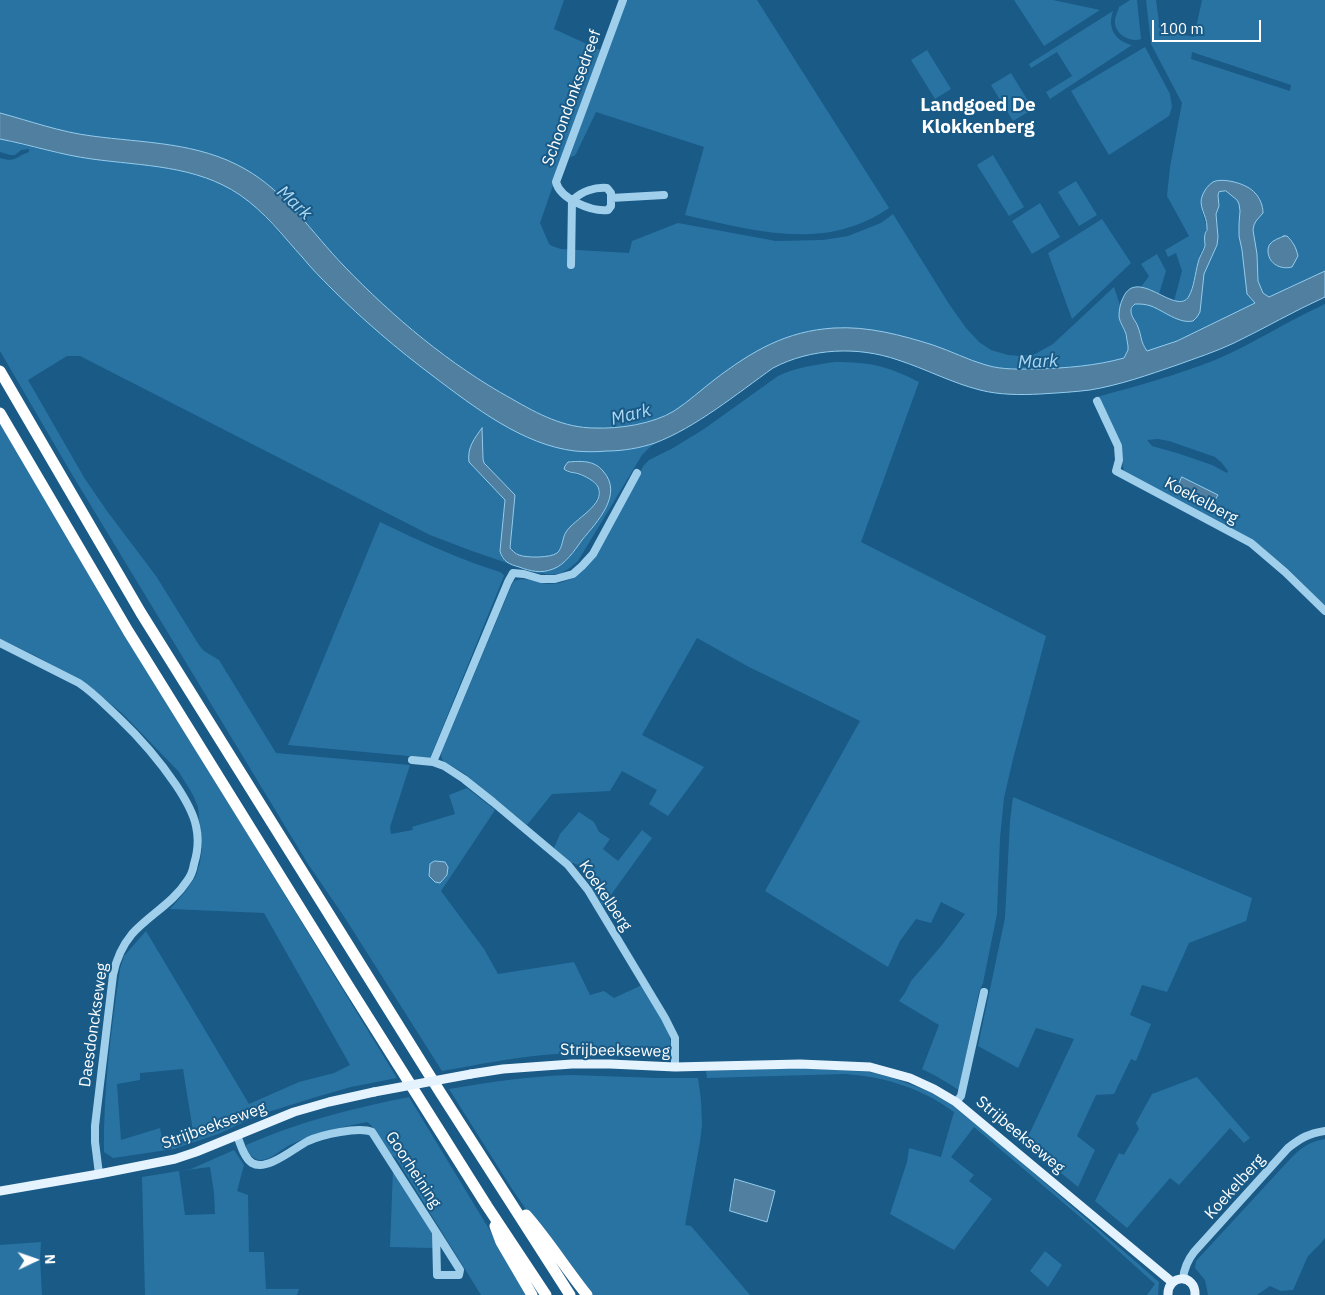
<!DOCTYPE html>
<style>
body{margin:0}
#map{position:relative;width:1325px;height:1295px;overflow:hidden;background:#195a86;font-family:"IBM Plex Sans",sans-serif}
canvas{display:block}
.north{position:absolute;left:10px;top:1235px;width:50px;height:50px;-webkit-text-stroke:4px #195a86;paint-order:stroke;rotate:87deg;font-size:14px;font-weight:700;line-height:20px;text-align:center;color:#fff}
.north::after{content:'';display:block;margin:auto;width:18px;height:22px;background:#fff;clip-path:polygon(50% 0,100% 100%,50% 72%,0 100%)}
.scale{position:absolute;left:1152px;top:20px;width:109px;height:22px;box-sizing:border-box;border:2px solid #fff;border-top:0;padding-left:6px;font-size:15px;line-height:18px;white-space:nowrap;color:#fff;-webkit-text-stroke:4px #195a86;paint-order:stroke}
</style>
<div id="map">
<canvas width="1325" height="1295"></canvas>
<div class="north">N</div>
<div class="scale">100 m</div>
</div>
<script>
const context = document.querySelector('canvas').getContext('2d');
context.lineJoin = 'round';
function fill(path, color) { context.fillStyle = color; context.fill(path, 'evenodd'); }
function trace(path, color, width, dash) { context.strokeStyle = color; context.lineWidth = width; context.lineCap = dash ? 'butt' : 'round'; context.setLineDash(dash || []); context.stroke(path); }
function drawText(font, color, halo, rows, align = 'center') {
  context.font = font + ' "IBM Plex Sans",sans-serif'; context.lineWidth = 4; context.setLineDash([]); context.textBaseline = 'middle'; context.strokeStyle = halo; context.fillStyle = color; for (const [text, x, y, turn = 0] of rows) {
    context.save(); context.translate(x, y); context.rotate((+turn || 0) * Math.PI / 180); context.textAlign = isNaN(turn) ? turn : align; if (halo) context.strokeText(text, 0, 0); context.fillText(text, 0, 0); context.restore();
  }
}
const green = new Path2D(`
 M0,0H564L554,29L600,50L540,223L549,244L552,246L561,249L629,253L632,241L678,223L776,241L823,240L848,236L881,223L893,214L949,304L966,328L979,342L991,350L1008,355L1020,356L1035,354L1053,344L1114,287L1120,305L1119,315L1120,322L1125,333L1128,346V350L1124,358C1095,366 1067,368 1037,369C1020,369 1002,370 986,365C968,360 951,351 933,345C923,342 912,340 902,338C878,332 859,327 834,328C786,331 752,351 714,380C701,390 688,402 674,411C653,424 619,429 595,428C564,428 538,414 512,399C450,364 393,318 344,266C312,233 286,192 245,169C198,142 144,143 92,136C60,132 30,121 0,113Z
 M625,0H757L889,208C825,252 755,231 685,215L704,147L596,112L576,154L574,156L570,157Z
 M1014,0H1053L1100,10L1044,46Z
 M1130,0H1137L1141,39C1129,43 1113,33 1115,19C1116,15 1118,11 1119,7Z
 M1146,0H1156L1160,30L1194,37L1202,0H1325V271L1269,297L1263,293L1258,281V274L1253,230C1254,222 1258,219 1263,213C1260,189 1247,186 1226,180L1202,197V211L1207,228L1204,235L1205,245L1200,254L1190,295C1186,301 1182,302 1174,301L1182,271L1176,253L1168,257L1165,250L1189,236L1167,196L1170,167L1182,103L1151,44ZM1192,52L1291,85L1290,91L1191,59Z
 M1113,11C1107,28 1115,41 1132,45L1050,99L1046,92L1072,76L1057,52L1031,68L1029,64Z
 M1145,47L1170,94L1172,107L1169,116L1109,155L1071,91Z
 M927,50L951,89L935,99L911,60Z
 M1011,73L1033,109L1013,121L991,85Z
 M0,139L57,153L93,159L143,164L166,167L203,177L223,185L238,194L256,207L332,289L387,339L457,394L489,416L545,443L575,451L628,450L657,442L649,448L642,455L578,561C560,578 552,576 530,571C538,571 546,572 553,569C566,565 575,550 583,539C597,522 623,494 604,472C594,461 582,461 568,462L565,466L567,472C594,477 611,488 587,513C582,518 576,521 572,526C570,528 568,529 566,532C562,538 563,547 557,553C551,558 526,558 519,555C516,554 512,550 510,548L515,495L484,463L483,459L482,430L469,462L505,500L500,551L502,558L510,564L472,551L430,535L80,356H67L28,380L85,479L107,511L156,576L199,645L204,651L219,660L276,753L410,765L390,827L391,834L413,830L412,827L455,814L449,795L467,788L495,810L441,891L484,949L498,974L574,962L590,995L604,991L614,998L642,985C652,1003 680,1039 668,1058C627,1055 586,1051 544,1055C510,1058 476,1065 442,1071L345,918L308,864L70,471L0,351V158C17,163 16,156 29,152V149L21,150L15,155H10L0,152Z
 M993,155L1024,207L1009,216L977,165Z
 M1076,181L1097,215L1079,226L1058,192Z
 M1226,191L1237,200L1239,204L1240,211L1239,224V236L1242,250L1248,294L1249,297L1255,303L1177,341L1147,351L1141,342L1138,328L1132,315L1131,310L1135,304H1143L1197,317L1200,312L1204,274L1217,245L1218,237L1216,214L1219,206L1218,195L1219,192Z
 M1040,203L1060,237L1032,254L1012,221Z
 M1102,219L1131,263L1072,319L1048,253Z
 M1157,254L1166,271L1159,294L1141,287L1149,276L1141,264Z
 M1325,304V606L1287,568L1259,545L1124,472L1120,450L1111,424L1097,397C1137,386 1177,375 1215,360C1253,344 1287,321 1325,304ZM1158,439L1169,441L1215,457L1222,463L1228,471L1227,473L1212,465L1177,453L1152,446L1147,440Z
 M835,362C870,362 888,366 919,382L861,542L1046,636L1013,759L1004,798L1000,838L997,914L983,983L979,992L959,1090L936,1076L922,1069L939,1025L899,1001L905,993L911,981L942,945L965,914L941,902L931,923L916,919L900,941L888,967L765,891L860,721L749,667L697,638L642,735L704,767L668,816L649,804L657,790L622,771L610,791L552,794L527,825L465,774L443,761L441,756L442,751L513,582C522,575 538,583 549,584C563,584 575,578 585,568L644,465L649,460L673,448L704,429L778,376C796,367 815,365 835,362Z
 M0,423L138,655L397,1078L351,1087L316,1097L262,1114L218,1134L174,1149L113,1158L104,1152C103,1091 111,1030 120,969L124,956L146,931L249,1104L299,1082L334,1073L350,1065L264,913L170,909L185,892L196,876L200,862L202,849L198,807L193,795L179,772L123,714L90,687L36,656L0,639ZM183,1069L193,1131L163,1144L160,1128L121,1140L117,1084L140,1080V1073Z
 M380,522C419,541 459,559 500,572L503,574L504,576L430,758L288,745Z
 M1013,797L1252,898L1246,921L1189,943L1167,992L1142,985L1130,1015L1151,1024L1136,1061L1131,1059L1114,1094L1096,1095L1077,1136L1095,1150L1078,1187L1025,1143L1074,1039L1036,1028L1018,1068L978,1046L1005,918L1010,821Z
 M579,812L594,822L599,832L610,839L603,849L618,861L642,830L652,838L603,906L578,865L568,861L554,848L560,834Z
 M806,1068L870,1072L893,1078L939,1095L967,1115L1159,1282L1158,1295H1147L1155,1284L1093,1228L974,1127L951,1157L974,1175L969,1181L992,1199L954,1250L890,1214L907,1162L909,1148L941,1157L954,1112C921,1088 886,1077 845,1074L707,1078L706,1071Z
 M571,1075L658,1078H698L701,1100L702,1125L700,1142L685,1225L691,1226L750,1295H591L546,1238L512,1189L449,1089C490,1082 530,1076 571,1075Z
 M1197,1077L1250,1138L1244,1143L1230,1128L1179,1185L1170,1178L1127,1228L1095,1201L1119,1153L1124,1155L1125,1153L1139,1129L1136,1123L1152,1094Z
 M409,1097L529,1295H481L396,1158L391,1155L371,1125L367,1122C341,1127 316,1133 292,1144C282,1148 272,1160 261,1160C253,1160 247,1153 246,1145C299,1122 353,1108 409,1097Z
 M1325,1139V1238L1321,1243L1308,1256L1293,1290L1281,1291L1270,1286L1257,1295H1208L1205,1280L1195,1268L1196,1261L1292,1157C1302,1147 1311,1141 1325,1139Z
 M234,1150L244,1165L237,1191L248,1195L249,1252H264L266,1289H299L297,1295H145L142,1177L191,1169ZM210,1167L214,1193L215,1214L185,1215L179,1171Z
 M393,1170L434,1233L433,1248L390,1247Z
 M41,1242L40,1258L42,1295H0V1245Z
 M1045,1251L1062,1265L1048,1287L1030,1271Z`);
const water = new Path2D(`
 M0,113C30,121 60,132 92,136C144,143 198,142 245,169C286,192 312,233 344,266C393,317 450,365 512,399C538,414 564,428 595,428C619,429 653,424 674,411C688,402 701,390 714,380C752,351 786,331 834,328C868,326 901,335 933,345C951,351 968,360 986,365C1002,370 1020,369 1037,369C1066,368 1095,366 1124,358L1128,350V346C1127,342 1127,338 1126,334C1124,328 1120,323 1119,317C1119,310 1120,304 1123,298C1137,265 1177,318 1189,296C1194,287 1195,274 1198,263C1199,257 1203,252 1205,246C1205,242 1204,238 1205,234C1207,228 1207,234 1207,227C1207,215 1197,206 1203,194C1205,190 1208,185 1213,182C1223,177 1248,184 1255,193C1260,198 1263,206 1263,213L1256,221L1254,225L1253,230L1257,254L1258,281L1263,293L1269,297L1325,271V297C1294,311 1265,328 1234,343C1215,352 1196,358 1177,365C1148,375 1120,385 1090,390C1074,392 1057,393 1040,394C1021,395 999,395 980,390C952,383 926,369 898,360C858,346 811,348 773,368C738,393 695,428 655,443C640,448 623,451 607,451C596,452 586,452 575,451C523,445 474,407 433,376C397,349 363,320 331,288C321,278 312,269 303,258C283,236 265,212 240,195C196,165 142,166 92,159C61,155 31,145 0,139ZM1226,191L1237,200L1239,204L1240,211L1239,224V236L1242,250L1247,294L1255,303L1177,341L1147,351C1140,341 1142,337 1138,327C1136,321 1131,317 1131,311C1131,307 1132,307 1135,304C1141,304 1145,304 1151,306C1164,311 1179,324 1193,321L1197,317L1200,312L1204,274L1217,245L1218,237L1216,214L1219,206L1218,195L1219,192Z
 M1284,236H1287C1293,242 1296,247 1298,256L1292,267C1281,270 1269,264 1268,252C1268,249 1268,247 1270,244C1273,240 1280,238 1284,236Z
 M482,428L483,459L484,463L515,495L510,548C512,550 515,554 519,555C526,558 551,558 557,553C563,548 562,538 566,532C574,519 606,505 598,487C595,481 585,476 579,474C573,472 569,473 564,469L565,466L568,462C581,461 594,460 603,471C624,494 597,522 582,540C575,550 565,565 553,569C541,574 530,571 519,567C509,564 503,562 500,551L505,500L469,462C467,448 474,439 482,428Z
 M1182,477L1218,495L1212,505L1177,489Z
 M435,861L445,862L448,867L447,875L440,883L435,882L429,876L430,864Z
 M735,1179L775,1191L767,1222L730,1211Z`);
const minor = new Path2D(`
 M611,198L664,195
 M573,200C582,191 595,187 607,188L611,193V206L608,210C592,212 560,199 556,182L623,0
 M571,265L572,199
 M1097,401L1118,446L1119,460L1116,471L1251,543L1285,572L1325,611
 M0,643L79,683C94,693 106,706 119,718C141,739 159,760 176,785C184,797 193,811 196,826C199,839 198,851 194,864C193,870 191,876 187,881C173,903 149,915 132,934C122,946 116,960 113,975L95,1126V1142L99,1174
 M412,760L433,762L444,766L464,779L493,802L568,865L588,890L665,1018L675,1038V1067
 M433,762L508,582L513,573L524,574L541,579H555L573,574L582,566L593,554L637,473
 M956,1102L961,1096L984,992
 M237,1135C240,1143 244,1158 252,1163C267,1172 294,1148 308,1141C321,1135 359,1126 372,1132L436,1232L437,1275H459L460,1270L436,1232
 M1183,1279C1184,1268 1187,1261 1194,1252L1288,1148C1302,1137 1308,1134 1325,1131`);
const major = new Path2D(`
 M471,1074L503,1069L572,1064H610L675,1067L800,1064L870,1067L910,1078L934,1089L956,1102L1172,1282
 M0,1191L99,1174L175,1159L196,1152L294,1112L329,1102L374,1092
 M1168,1295C1167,1274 1196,1273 1195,1295`);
const highway = new Path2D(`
 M0,371L141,613L440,1092L570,1295
 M0,413L128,631L349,987L487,1206L546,1295
 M526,1215C548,1240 566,1269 587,1295
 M495,1226L501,1242L532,1295`);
const majorBridge = new Path2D(`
 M374,1092L471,1074`);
const streetNames = [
 ["Schoondonksedreef",572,98,-70],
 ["Koekelberg",1201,501,28],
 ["Koekelberg",605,896,56],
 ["Daesdonckseweg",94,1025,-82],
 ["Strijbeekseweg",615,1051,1],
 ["Strijbeekseweg",214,1126,-20],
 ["Strijbeekseweg",1020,1135,40],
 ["Goorheining",413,1170,57],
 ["Koekelberg",1235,1187,-48]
];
const waterNames = [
 ["Mark",294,203,43],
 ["Mark",1038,362,-2],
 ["Mark",631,415,-14]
];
const quarterNames = [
 ["Landgoed De",978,106],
 ["Klokkenberg",978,128]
];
fill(green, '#2973a3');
fill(water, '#517f9f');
trace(water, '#93ccee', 1);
trace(minor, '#a0cfec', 8);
trace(major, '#e5f3ff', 9);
trace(highway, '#fff', 11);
trace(majorBridge, '#e5f3ff', 9);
drawText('16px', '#fff', '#195a86', streetNames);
drawText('italic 18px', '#acd8f4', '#195a86', waterNames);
drawText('bold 19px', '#fff', '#195a86', quarterNames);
</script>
